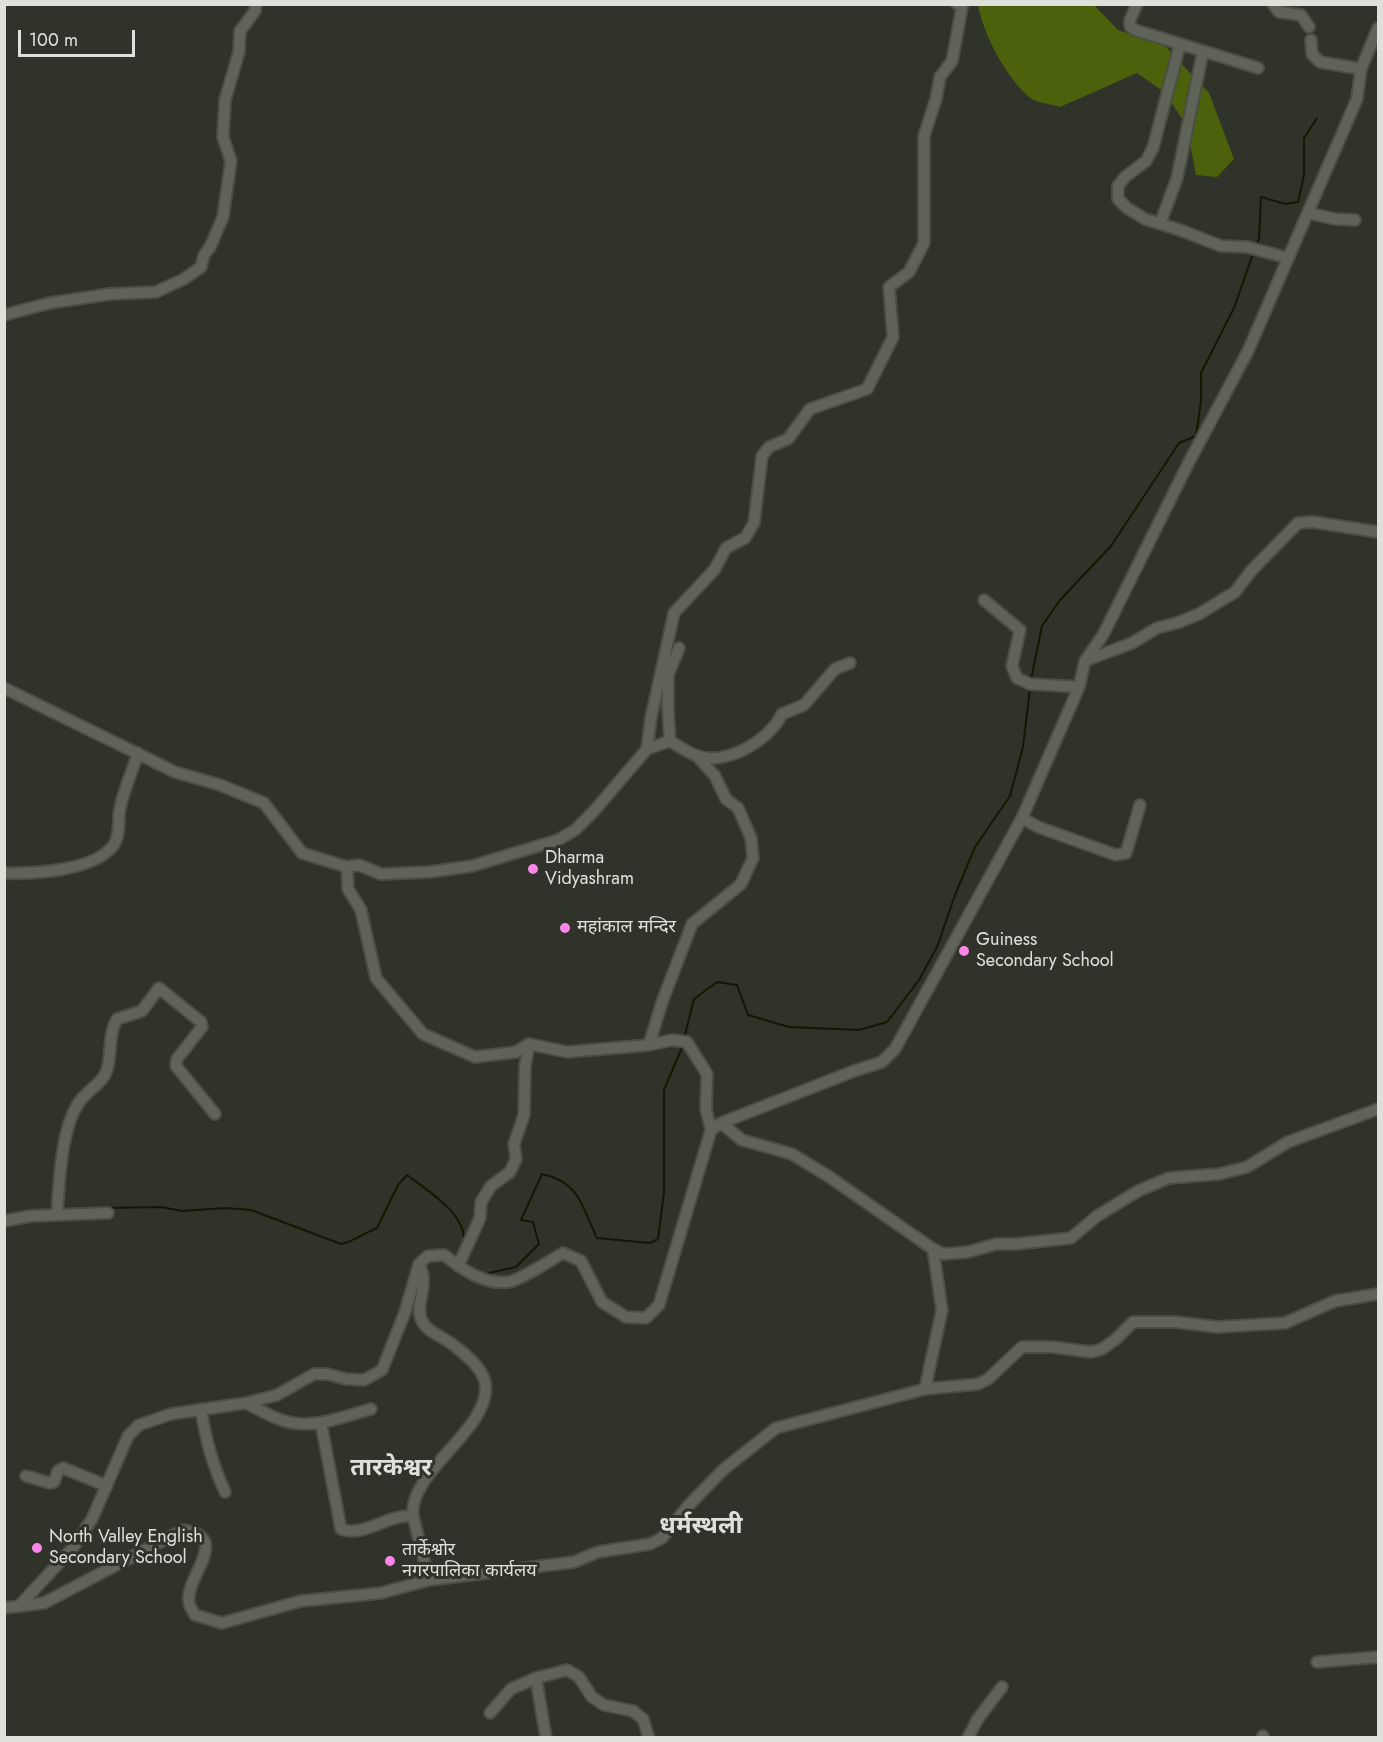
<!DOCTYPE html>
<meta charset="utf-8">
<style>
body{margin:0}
#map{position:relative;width:1383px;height:1742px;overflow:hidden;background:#303329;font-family:Jost,sans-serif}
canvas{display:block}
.frame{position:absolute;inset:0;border:6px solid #dee1da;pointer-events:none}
.scale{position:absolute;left:18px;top:30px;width:117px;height:27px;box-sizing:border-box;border:3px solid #dee1da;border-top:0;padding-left:8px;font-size:18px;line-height:21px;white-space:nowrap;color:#dee1da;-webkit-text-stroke:4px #303329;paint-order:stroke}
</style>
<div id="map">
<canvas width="1383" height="1742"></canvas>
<div class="frame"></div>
<div class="scale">100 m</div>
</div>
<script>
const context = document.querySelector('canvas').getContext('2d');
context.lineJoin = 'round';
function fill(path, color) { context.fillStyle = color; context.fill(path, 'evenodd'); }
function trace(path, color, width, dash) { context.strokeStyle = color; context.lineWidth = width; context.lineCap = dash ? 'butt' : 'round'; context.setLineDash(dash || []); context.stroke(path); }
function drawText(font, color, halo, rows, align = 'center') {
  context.font = font + ' Jost,"Noto Sans Devanagari",sans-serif'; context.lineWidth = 6; context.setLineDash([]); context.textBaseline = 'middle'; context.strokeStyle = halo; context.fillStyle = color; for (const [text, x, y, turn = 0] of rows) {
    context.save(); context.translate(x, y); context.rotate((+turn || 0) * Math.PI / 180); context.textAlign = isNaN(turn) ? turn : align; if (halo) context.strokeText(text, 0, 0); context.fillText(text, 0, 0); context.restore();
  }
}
const forest = new Path2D(`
 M978,5H1094L1118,30L1164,45L1209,93L1234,159L1217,177L1196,175L1186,124L1164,92L1137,73L1060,107C1051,104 1036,103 1029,97C1006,77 983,34 978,5Z`);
const stream = new Path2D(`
 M1256,246L1259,239L1261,197L1285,204L1298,202L1304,175V138L1317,118
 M1031,679L1042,626L1060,600L1111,546L1179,443L1196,436L1201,401V373L1234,308L1254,251
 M684,1039L694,999L717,982L737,985L748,1015L789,1027L859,1030L887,1022L919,980L937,947L955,895L975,847L1010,796L1023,747L1030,688
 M105,1208L161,1207L182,1211L226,1208L251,1210L341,1244C355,1241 364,1233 377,1228L398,1185L407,1175C427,1190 466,1214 464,1241
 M60,1209H76
 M40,1211L55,1209
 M464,1262L484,1274L516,1267L539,1244L533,1222L521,1220L542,1174C580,1182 582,1207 597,1238L650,1243L658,1239L664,1192V1090L683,1045`);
const minor = new Path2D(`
 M1137,4L1130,20V26L1135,30L1258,68
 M1273,4L1279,12L1301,15L1309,27
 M1311,40L1312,54L1320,62L1361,69
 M1180,44L1153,148L1146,161L1125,177L1118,186V199L1127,208L1145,219L1180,230L1221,246L1247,247L1288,258
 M1308,213L1335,219L1355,220
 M1160,224L1177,178L1203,51
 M4,315L50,303L110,294L156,292L184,279L201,267L204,255L210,247L223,217L231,161L223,137L225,100L239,52L240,31L255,11L256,4
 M984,600L1020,630L1012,666L1017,678L1030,684L1079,687
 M1087,660L1132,643L1157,628L1177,623L1199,614L1235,592L1251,571L1298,523L1313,522L1378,532
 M4,688L175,772L220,785L264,803L302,853L347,867L359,865L381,874L429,872L472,866L558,840L575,830L594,811L647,749L670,741C678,746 687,752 695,755C725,767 769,741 782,714L804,705L835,669L850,663
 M670,741L668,711V675L679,648
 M647,749L651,718L674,613L715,569L726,548L745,538L754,523L762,456L769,447L788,439L810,409L867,389L893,337L889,287L909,272L924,243V136L936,99L940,77L952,61L962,7L957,4
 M1022,818L1038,827L1116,855L1126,853L1140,805
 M347,867L348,889L361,910L376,978L423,1034L475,1057L516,1052L529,1044L567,1052L649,1045L672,1040L687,1042L707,1074L706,1109L711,1130
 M4,873C34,874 93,871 113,846C119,838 119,824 119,815C121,795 132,773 138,753
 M649,1045L662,1002L692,924L741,884L753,858L751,838L738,808L726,799L715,776L697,756
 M721,1123L742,1140L792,1154L828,1176L933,1249L943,1254L968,1252L996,1244H1015L1071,1238L1097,1216L1138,1191L1169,1178L1219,1174L1247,1167L1288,1142L1378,1109
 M57,1215C59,1184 61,1126 80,1101C88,1090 103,1083 107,1070C112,1053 108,1035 117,1019L142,1011L159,988L201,1022L202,1027L177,1059L176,1066L215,1114
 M4,1221L31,1216L108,1213
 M458,1266L480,1218L481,1202L491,1186L510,1172L516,1159L514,1144L524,1115L525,1067L529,1044
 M925,1389L978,1384L988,1379L1022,1347H1052L1091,1352L1102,1349L1116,1339L1133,1322H1176L1217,1327L1285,1323L1335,1301L1378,1294
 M246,1403C258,1409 271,1417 284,1421C313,1430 344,1416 371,1409
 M201,1409C206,1441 212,1463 225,1492
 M321,1423L341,1529C364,1538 387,1514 413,1516L429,1580
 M26,1476L50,1483L54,1482L58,1471L63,1468L107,1486
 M413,1516C408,1471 494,1427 485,1382C482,1368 463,1352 452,1344C442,1336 426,1332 421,1319C416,1305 425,1291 423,1278C423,1273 421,1268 419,1264
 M19,1606L72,1549L92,1519L128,1436L139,1425L171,1414L246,1403L277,1395L314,1374H327L346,1379L364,1380L382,1370L405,1312L419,1264L428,1256L444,1255C462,1269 484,1285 508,1282C519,1281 551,1260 563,1253L581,1261L602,1302L626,1317L646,1318L659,1305L711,1130L721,1123L854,1071L882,1062L895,1049L1022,818L1079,687L1085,661L1103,635L1189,462L1248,351L1357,99L1361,69L1378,28
 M4,1608L44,1603L183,1530C233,1537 184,1578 189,1602C189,1606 193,1611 195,1615L222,1623L301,1601L381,1593L429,1580L574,1562L598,1552L650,1544L662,1538L688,1506L724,1469L776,1428L925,1389L942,1310L933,1249
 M1317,1662L1378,1657
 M536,1678L546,1738
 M490,1713L511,1689L536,1678L567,1670L579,1677L592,1697L604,1705L633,1711L643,1719L649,1738
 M968,1738L977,1720L1002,1687
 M1262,1738L1263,1736`);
const markers = [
 [533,869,6,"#fa87e7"],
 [565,928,6,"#fa87e7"],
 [964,951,6,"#fa87e7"],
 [37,1548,6,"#fa87e7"],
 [390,1561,6,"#fa87e7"]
];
const poiNames = [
 ["Dharma",545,859],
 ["Vidyashram",545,880],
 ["महांकाल मन्दिर",577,928],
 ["Guiness",976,941],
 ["Secondary School",976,962],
 ["North Valley English",49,1538],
 ["Secondary School",49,1559],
 ["तार्केश्वोर",402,1551],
 ["नगरपालिका कार्यलय",402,1572]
];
const districtNames = [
 ["तारकेश्वर",391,1469],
 ["धर्मस्थली",701,1527]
];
fill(forest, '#4c610b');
trace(stream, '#121902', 2);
trace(minor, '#4b4e45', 14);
trace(minor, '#5f6358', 10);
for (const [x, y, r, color] of markers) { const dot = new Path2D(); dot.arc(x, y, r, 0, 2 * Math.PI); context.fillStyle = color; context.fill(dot); trace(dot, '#303329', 2); }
drawText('18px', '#dee1da', '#303329', poiNames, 'left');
drawText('bold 24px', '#dee1da', '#303329', districtNames);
</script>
